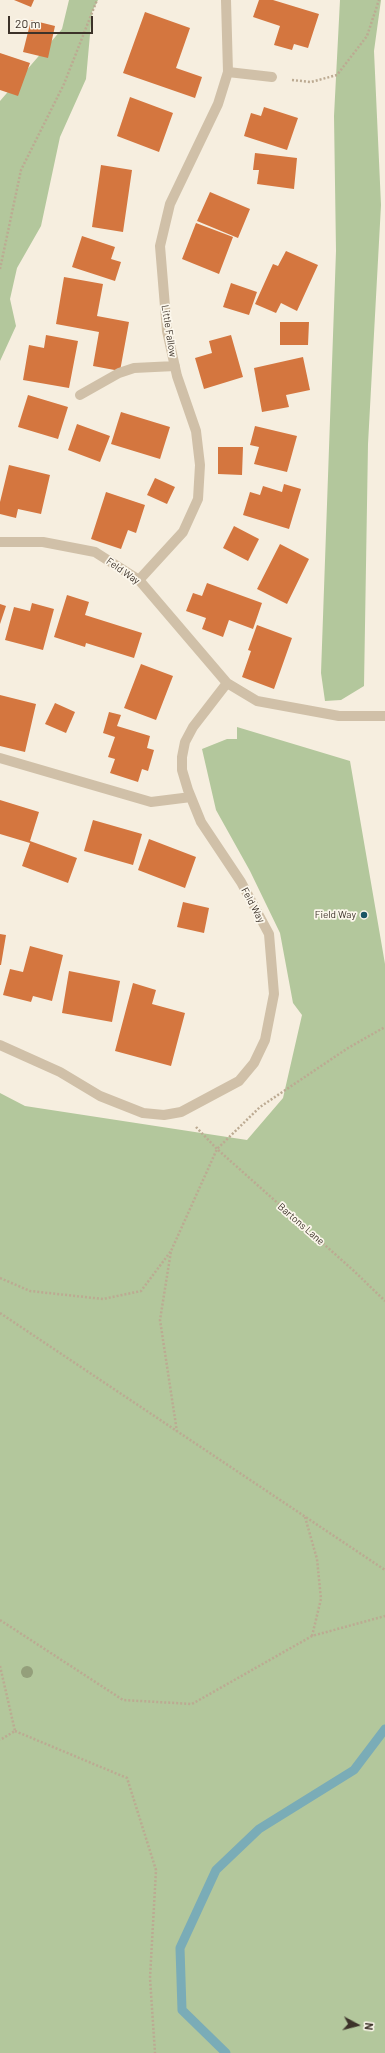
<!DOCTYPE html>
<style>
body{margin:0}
#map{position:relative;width:385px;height:2053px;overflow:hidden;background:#f6eedf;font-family:Barlow,sans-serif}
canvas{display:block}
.north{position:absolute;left:337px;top:2005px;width:40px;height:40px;-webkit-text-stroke:3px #fcf7ec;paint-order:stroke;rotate:97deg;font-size:11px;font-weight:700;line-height:16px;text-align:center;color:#3c3229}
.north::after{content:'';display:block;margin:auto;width:14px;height:18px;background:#3c3229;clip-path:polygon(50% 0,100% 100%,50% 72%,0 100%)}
.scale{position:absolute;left:8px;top:16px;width:85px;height:18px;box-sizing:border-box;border:2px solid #3c3229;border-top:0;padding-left:5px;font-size:12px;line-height:14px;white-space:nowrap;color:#3c3229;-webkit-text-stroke:3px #fcf7ec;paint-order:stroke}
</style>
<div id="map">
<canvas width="385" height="2053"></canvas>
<div class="north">N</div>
<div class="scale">20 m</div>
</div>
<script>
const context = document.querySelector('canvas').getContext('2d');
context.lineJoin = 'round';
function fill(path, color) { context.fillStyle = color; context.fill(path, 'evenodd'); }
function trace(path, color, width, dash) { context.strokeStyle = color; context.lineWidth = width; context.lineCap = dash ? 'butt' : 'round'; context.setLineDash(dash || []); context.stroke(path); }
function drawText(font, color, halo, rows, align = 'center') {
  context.font = font + ' Barlow,sans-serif'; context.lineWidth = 3.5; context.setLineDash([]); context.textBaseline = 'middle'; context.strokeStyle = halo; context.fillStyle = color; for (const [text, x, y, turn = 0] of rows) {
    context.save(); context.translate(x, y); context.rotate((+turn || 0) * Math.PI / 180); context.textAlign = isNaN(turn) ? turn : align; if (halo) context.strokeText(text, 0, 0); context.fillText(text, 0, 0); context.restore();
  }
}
const green = new Path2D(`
 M69,0H98L92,12L86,79L60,137L41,226L17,268L10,299L16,326L0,361V101L62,29Z
 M340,0H381L374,51L381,205L368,444L364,686L341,700L325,701L321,673L336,251L334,116Z
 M237,727L350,761L385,964V2053H0V1093L25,1106L247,1140L283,1098L302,1015L293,1003L280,933L250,871L216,810L202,749L227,739H237Z`);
const stream = new Path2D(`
 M226,2053L182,2010L180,1948L216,1870L259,1829L354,1770L385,1729`);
const building = new Path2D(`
 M14,0H34L31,7Z
 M259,0H273L319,14L308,48L294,44L292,50L274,45L280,26L253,17Z
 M145,12L190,28L176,68L202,77L195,98L123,73Z
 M31,20L55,26L48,58L23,52Z
 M0,53L30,63L18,96L0,90Z
 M130,97L173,113L159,152L117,136Z
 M264,107L298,118L287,150L244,136L251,113L261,116Z
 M255,153L297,158L294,189L257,184L259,170H253Z
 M101,165L132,170L123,232L92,227Z
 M210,192L250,209L238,238L197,221Z
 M196,223L233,237L219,274L182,259Z
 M82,236L115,247L111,259L121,262L115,281L72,267Z
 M286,251L318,265L297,311L281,303L276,313L255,304L273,264L278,266Z
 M64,277L103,284L97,316L129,322L120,371L93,366L99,332L56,324Z
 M231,283L257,292L249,315L223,307Z
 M280,322H309L308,345H280Z
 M46,335L78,341L69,388L23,380L29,345L44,348Z
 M231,335L243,377L204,389L195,358L212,353L209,341Z
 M303,357L310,390L286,395L289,407L262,412L254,368Z
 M28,395L68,407L58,439L18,427Z
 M121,412L170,427L160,459L111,444Z
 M77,424L110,436L100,462L68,450Z
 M255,426L297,436L287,472L254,464L259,447L250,445Z
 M218,447H243L242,475L218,474Z
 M9,465L50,475L41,514L18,509L16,518L0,514V502Z
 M155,478L175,487L167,504L147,495Z
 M284,484L301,489L289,529L243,515L250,492L260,495L263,486L282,492Z
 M106,492L145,505L136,533L128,530L121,549L91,539Z
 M234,526L259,539L248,561L223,548Z
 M280,544L309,559L287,604L257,589Z
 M207,583L262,603L253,629L229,620L223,637L202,629L206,618L186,611L193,593L202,596Z
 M67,595L89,602L85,615L142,633L134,658L86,643L85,647L54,637Z
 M32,603L54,609L43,650L5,640L14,607L30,611Z
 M0,604L6,606L0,624Z
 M257,625L292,638L274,689L242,677L251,651L248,650Z
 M141,664L173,676L156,720L124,708Z
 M0,695L36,704L25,752L0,746Z
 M55,703L75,712L66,733L45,724Z
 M109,712L121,715L117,726L150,736L147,748L154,750L148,771L142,769L138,782L110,773L115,759L108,757L115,737L103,733Z
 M0,800L39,812L30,841L77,858L68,883L22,866L30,843L0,834Z
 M93,820L142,834L133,865L84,851Z
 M149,839L196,857L185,888L138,870Z
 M183,902L209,908L204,933L177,927Z
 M0,934L6,935L1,965H0Z
 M30,946L63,955L52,1001L33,996L31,1002L3,995L10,969L23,972Z
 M69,971L120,981L112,1022L62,1013Z
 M133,983L156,990L152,1004L185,1013L171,1066L115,1051Z`);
const path = new Path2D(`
 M292,80L311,82L337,75L367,36L379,0
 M0,269L21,170L64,84L97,0
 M196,1127L217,1149L354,1271L385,1301
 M0,1278L30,1291L103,1299L141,1291L171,1251
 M0,1313L385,1570
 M177,1432L160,1320L171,1251L217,1149L260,1107L348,1048L385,1027
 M305,1517L317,1559L321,1599L312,1636
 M0,1620L123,1700L192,1704L312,1636L385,1616
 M0,1666L15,1731L0,1740
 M15,1731L127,1778L156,1870L150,1978L155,2053`);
const minor = new Path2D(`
 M228,72L272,77
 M80,395L119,373L134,368L175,366
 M0,542H43L95,552L139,580L227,683L257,701L339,716H385
 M139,580L183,532L198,499L200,465L196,431L177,376L167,331L160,246L170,204L218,104L228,72L226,0
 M0,758L151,802L191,797
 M0,1045L60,1072L100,1096L143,1113L164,1115L181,1112L239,1081L254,1063L265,1040L274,994L269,934L241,882L201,822L188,790L182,770V757L185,742L193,727L227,683`);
const trees = [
 [27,1672]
];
const markers = [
 [364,915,4,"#195564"]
];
const streetNames = [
 ["Little Fallow",169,331,81],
 ["Feld Way",123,571,35],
 ["Feld Way",253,905,62],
 ["Bartons Lane",301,1224,41]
];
const poiNames = [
 ["Field Way",356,915]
];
fill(green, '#b3c79c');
trace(stream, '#7aacb7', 9);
fill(building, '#d4763f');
trace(path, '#bcaa92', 2.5, [2, 2]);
trace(minor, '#d0c0a8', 10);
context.fillStyle = '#949f7b';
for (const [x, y] of trees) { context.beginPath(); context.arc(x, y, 6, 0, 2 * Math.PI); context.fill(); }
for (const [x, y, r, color] of markers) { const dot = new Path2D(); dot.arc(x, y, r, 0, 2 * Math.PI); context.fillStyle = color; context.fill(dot); trace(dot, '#fcf7ec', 1.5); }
drawText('10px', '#3c3229', '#fcf7ec', streetNames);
drawText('10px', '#3c3229', '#fcf7ec', poiNames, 'right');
</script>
